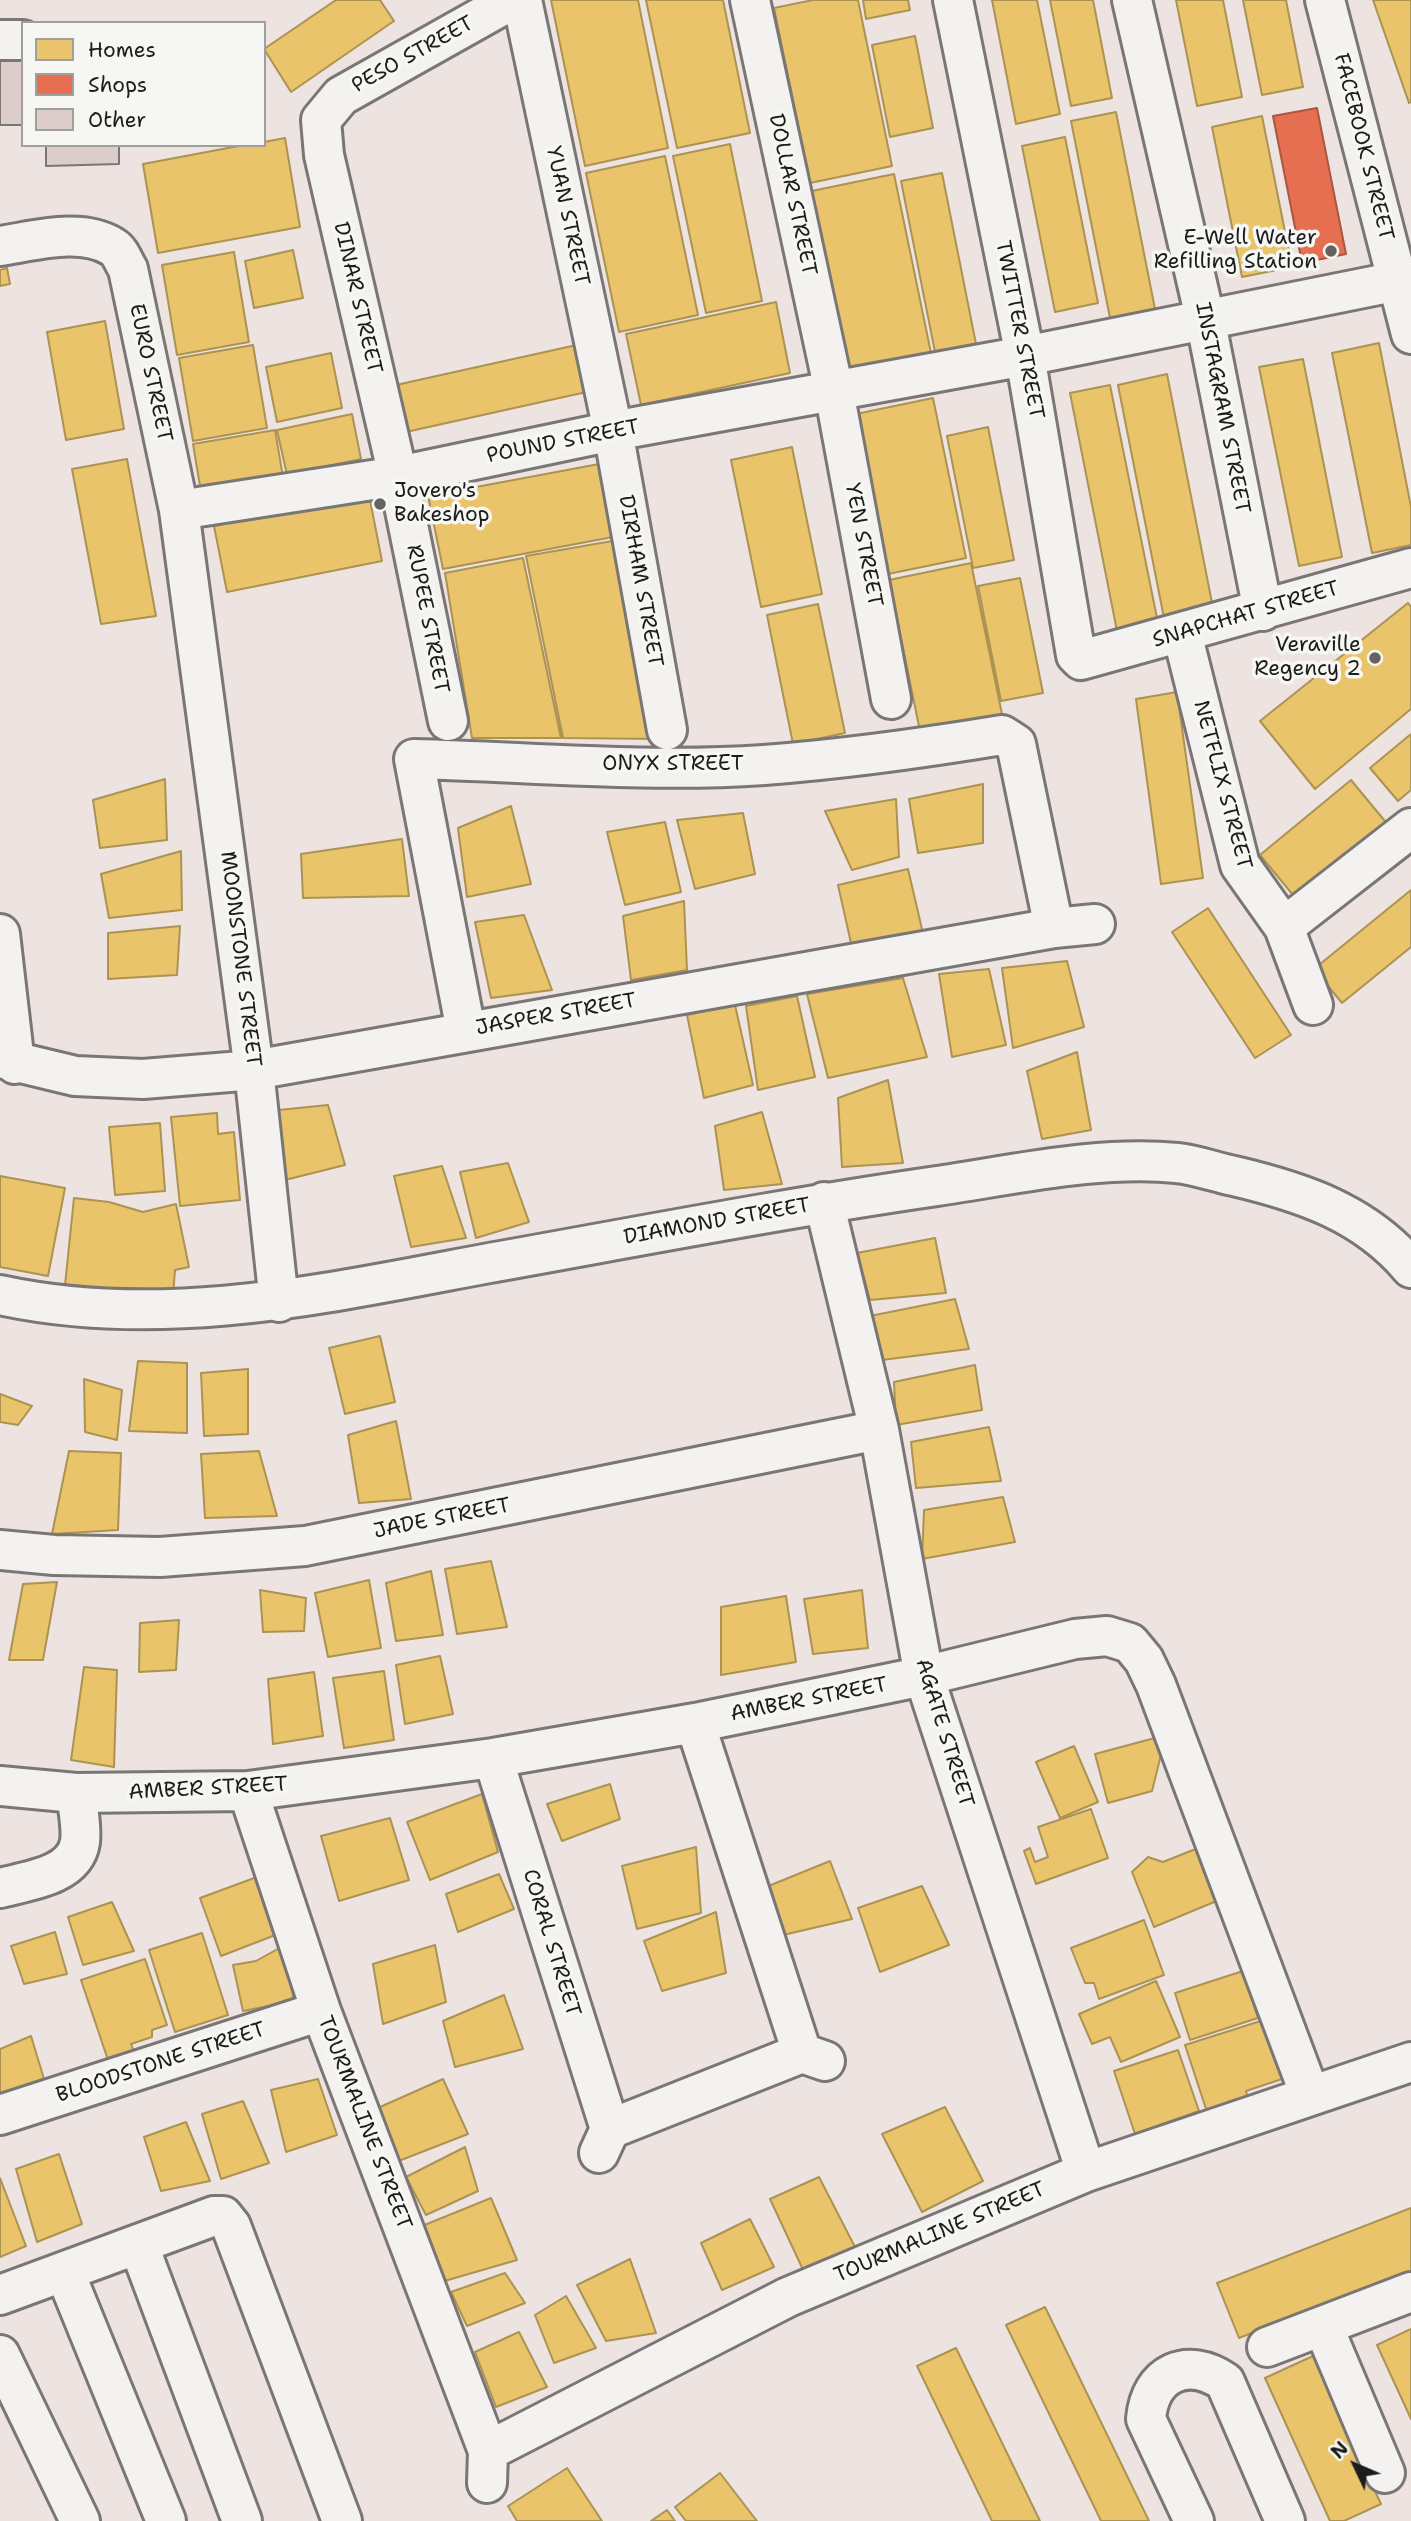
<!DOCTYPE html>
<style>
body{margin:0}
#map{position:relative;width:1411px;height:2521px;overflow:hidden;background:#ede4e2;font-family:"Shantell Sans",sans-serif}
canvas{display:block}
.legend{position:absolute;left:21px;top:21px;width:245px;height:126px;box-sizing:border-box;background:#f6f6f2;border:2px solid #9f9f9c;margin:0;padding:9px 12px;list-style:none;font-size:21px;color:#1c1c1c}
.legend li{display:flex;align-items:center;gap:14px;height:35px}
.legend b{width:35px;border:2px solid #9f9f9c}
.north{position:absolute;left:1320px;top:2430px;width:70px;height:70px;-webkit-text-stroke:5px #f6f6f2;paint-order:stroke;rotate:314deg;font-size:19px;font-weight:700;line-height:28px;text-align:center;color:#1c1c1c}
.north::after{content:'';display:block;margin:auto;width:24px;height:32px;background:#1c1c1c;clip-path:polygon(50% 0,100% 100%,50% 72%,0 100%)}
</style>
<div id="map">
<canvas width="1411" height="2521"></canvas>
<ul class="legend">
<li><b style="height:19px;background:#e9c46a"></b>Homes</li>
<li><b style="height:19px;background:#e76f51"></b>Shops</li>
<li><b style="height:19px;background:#dccdcb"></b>Other</li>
</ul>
<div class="north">N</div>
</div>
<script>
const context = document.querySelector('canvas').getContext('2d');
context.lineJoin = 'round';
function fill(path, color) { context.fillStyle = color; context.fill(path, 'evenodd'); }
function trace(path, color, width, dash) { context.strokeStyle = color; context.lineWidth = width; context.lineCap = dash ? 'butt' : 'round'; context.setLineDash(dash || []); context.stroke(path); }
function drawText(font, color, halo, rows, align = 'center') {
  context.font = font + ' "Shantell Sans",sans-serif'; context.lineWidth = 7; context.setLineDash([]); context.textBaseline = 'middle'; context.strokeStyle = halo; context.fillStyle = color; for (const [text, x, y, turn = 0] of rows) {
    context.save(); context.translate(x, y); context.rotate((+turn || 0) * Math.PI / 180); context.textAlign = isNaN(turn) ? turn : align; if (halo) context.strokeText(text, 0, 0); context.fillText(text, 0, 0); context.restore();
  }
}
const homes = new Path2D(`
 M336,0H380L394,21L291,92L264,49Z
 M551,0H638L668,148L585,166Z
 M646,0H723L750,133L677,148Z
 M813,0H858L892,166L810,183L774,8Z
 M863,0H908L910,10L866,19Z
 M992,0H1037L1060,114L1016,124Z
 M1050,0H1093L1112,98L1071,106Z
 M1176,0H1223L1242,97L1197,106Z
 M1243,0H1286L1303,87L1262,95Z
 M1373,0H1411V102L1409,103Z
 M915,36L933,128L890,137L872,45Z
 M1116,112L1155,309L1110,318L1071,121Z
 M1262,116L1292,267L1242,277L1212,127Z
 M1065,137L1098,303L1055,312L1022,146Z
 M285,138L300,227L158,253L143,164L244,145H264V142Z
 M730,144L762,301L706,313L673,156Z
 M665,156L698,315L619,332L586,173Z
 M942,173L976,344L935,352L901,181Z
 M894,174L931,353L844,371L807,192Z
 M293,250L303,298L254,308L245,261Z
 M234,252L249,342L177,355L162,265Z
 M7,268L10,284L0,286V270Z
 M776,302L790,373L641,405L626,334Z
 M105,321L124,429L66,440L47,332Z
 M1379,343L1411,507V545L1372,553L1332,353Z
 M581,344L591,391L406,432L396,385Z
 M253,345L267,428L193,441L179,358Z
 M331,353L342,408L277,422L266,367Z
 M1303,359L1342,557L1299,566L1259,367Z
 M1167,374L1214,613L1165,623L1118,385Z
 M1110,385L1158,623L1117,631L1070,393Z
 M933,398L966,558L888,574L856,414Z
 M352,414L361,459L287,475L277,430Z
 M988,427L1014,560L973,568L947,436Z
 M275,430L283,477L201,492L193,444Z
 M792,447L822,594L761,607L731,460Z
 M127,459L156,616L101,624L72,469Z
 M599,464L613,537L443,569L428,496Z
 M369,495L382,561L227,592L214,526Z
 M618,540L662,739L563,738L526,556Z
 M523,558L561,738H472L445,573Z
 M971,563L1003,719L921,736L889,580Z
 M1020,578L1043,693L1001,701L978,586Z
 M1408,603L1411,607V709L1315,789L1260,721Z
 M818,604L845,733L793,744L767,615Z
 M1177,692L1203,878L1161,884L1136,699Z
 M1411,734V790L1398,801L1370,768Z
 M165,779L167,840L100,848L93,800Z
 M1351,780L1389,826L1298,901L1260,855Z
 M983,784V843L918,853L909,799Z
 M896,799L899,857L852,870L825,811Z
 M511,806L531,884L467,897L458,828Z
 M743,813L755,874L695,889L677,820Z
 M665,822L681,892L625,905L607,832Z
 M402,839L409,896L303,898L301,854Z
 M181,851L182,910L109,918L101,874Z
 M908,869L925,942L853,952L838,885Z
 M1411,890V947L1342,1003L1314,969Z
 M684,901L687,970L631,980L623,916Z
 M1208,908L1291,1035L1255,1058L1172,932Z
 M524,915L552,990L491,998L475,922Z
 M180,926L177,975L108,979V933Z
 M1067,961L1084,1027L1013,1048L1002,968Z
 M989,969L1006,1045L952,1057L939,974Z
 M903,978L927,1057L828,1078L807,994Z
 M797,996L815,1077L758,1090L746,1006Z
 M735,1005L753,1085L704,1098L687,1015Z
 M1077,1052L1091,1130L1042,1139L1027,1071Z
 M888,1080L903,1163L842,1167L838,1098Z
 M328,1105L345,1165L277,1182L269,1111Z
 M762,1112L782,1184L724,1190L715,1126Z
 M217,1113L218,1134L234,1132L240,1200L180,1206L171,1117Z
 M160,1123L165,1191L115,1195L109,1127Z
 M508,1163L529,1222L476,1238L460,1172Z
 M442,1166L466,1238L411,1247L394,1176Z
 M0,1176L65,1188L48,1276L0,1267Z
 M74,1198L109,1202L143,1212L176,1204L189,1267L175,1270L173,1296L65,1285Z
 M935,1238L946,1293L870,1300L857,1253Z
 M955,1299L969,1349L882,1360L870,1316Z
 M380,1336L395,1402L345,1414L329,1348Z
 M138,1361L187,1363V1433L129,1431Z
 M975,1365L982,1410L896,1425L894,1382Z
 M248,1369V1434L204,1436L201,1373Z
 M84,1379L122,1390L117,1440L85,1432Z
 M0,1394L32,1406L18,1425L0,1422Z
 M396,1421L411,1499L359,1503L348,1435Z
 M989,1427L1001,1481L916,1488L911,1442Z
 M69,1451L121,1453L118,1530L52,1534Z
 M259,1451L277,1516L205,1518L201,1454Z
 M1003,1497L1015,1542L922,1559L924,1510Z
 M491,1561L507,1627L457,1634L445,1569Z
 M431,1571L443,1635L396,1641L386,1583Z
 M369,1580L381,1648L328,1657L315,1593Z
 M57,1582L43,1660H9L23,1584Z
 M260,1590L306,1598L304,1631L263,1632Z
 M862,1590L868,1648L813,1654L804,1599Z
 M786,1596L796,1662L721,1675V1607Z
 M179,1620L176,1670L139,1672L140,1623Z
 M440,1656L453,1714L405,1724L396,1665Z
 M84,1667L117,1670L114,1767L71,1760Z
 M384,1671L394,1740L344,1748L333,1678Z
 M314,1672L323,1736L273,1744L268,1679Z
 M1166,1735L1152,1791L1108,1803L1095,1754Z
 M1074,1746L1098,1802L1060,1818L1036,1762Z
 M610,1784L620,1819L562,1841L547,1804Z
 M482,1794L498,1852L430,1880L407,1822Z
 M1091,1809L1108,1858L1036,1884L1024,1851L1030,1848L1035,1862L1048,1857L1038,1827Z
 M390,1818L409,1880L339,1901L321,1836Z
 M696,1847L701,1913L637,1929L622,1866Z
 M1198,1848L1219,1900L1154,1927L1132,1872L1148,1857L1163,1862Z
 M830,1861L852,1919L783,1935L766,1887Z
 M499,1874L514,1909L458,1932L446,1894Z
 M257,1877L278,1934L221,1956L200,1898Z
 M922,1886L949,1945L880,1972L858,1908Z
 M112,1902L134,1951L83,1965L68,1917Z
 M716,1912L726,1973L662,1991L644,1941Z
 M1144,1920L1164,1975L1099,1999L1094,1983H1085L1071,1948Z
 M55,1932L67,1974L24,1984L11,1946Z
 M202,1933L228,2015L175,2032L149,1950Z
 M435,1945L446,2002L383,2024L373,1964Z
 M283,1946L294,2001L243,2011L233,1965L256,1961Z
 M145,1959L167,2025L152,2030V2037L131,2044L136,2057L110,2066L81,1980Z
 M1243,1971L1258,2018L1190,2040L1175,1993Z
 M1156,1981L1180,2037L1121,2062L1110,2037L1092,2044L1079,2014Z
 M504,1995L523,2049L455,2067L443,2021Z
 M1270,2018L1288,2077L1246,2091L1249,2102L1208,2115L1185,2045Z
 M31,2036L44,2079L0,2094V2049Z
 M1178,2050L1199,2111L1135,2134L1114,2071Z
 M318,2079L337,2135L286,2152L271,2090Z
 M443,2079L468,2134L396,2162L380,2107Z
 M243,2101L269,2163L221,2179L202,2114Z
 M945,2107L983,2181L922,2212L882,2134Z
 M186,2122L210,2181L161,2191L144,2137Z
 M465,2147L478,2191L426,2215L406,2177Z
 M59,2154L82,2224L37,2242L16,2169Z
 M819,2177L855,2247L805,2274L770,2199Z
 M0,2178L26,2246L0,2257Z
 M491,2198L517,2260L441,2282L422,2226Z
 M1411,2208V2271L1239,2338L1217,2283Z
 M750,2219L774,2267L722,2290L701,2243Z
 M630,2259L656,2333L606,2341L577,2285Z
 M505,2273L525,2303L467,2326L451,2292Z
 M566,2296L596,2348L554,2363L535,2315Z
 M1045,2307L1149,2521H1101L1006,2325Z
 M1411,2329V2419L1377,2345Z
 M519,2332L547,2387L496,2407L475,2352Z
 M956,2348L1040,2521H992L917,2366Z
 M1313,2356L1381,2504L1344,2521H1330L1265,2378Z
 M567,2468L602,2521H517L508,2506Z
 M720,2473L757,2521H686L675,2507Z
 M667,2510L675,2521H651Z`);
const shops = new Path2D(`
 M1317,108L1346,254L1302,263L1273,116Z`);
const building = new Path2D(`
 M23,53V125H0V54Z
 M46,145H119V164L46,166Z`);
const minor = new Path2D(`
 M522,0L613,431L667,730
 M750,0L834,391L891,699
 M953,0L1025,356L1076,655L1081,660L1411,568
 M1132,0L1205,318L1263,611
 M1325,0L1411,334
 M0,40H23
 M0,246C34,241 81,227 113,247C120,251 124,263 128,269L179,510L254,1070L279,1302
 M179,510L398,476L613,431L1025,356L1398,281
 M1182,633L1240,865L1284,927L1313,1005
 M448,721L398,476L324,155L321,120L341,96L512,0
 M1284,927L1411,828
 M0,934L15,1064
 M466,1031L414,759C530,762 648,773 764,765C844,759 923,748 1002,735L1016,744L1054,928
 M0,1058L75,1076L143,1079L254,1070L1054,928L1095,924
 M824,1202L879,1430L924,1676L1086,2172
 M0,1295C162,1330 324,1294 484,1264C635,1237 785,1208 937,1186C1012,1175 1101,1155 1177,1163C1196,1165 1215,1172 1234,1176C1302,1192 1365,1213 1411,1268
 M0,1550L54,1555L160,1557L305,1546L879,1430
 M695,1723L802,2053L825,2061
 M493,1758L610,2129L599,2153
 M0,1786L76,1793L248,1791L493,1758L695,1723L924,1676L1075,1639L1107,1636L1130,1643L1144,1660L1156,1685L1310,2095
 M248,1791L321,2011L488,2451L487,2483
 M0,1888C27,1881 75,1876 80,1842C82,1827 78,1809 76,1793
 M0,2115L321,2011
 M610,2129L802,2053
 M139,2246L242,2521
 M65,2273L166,2521
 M0,2295L214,2216H223L231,2226L342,2521
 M1323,2326L1385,2473
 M1267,2347L1411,2292
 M0,2355L80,2521
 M488,2451L788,2297L1086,2172L1411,2062
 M1194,2521L1146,2419C1150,2373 1187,2356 1225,2382L1285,2521`);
const markers = [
 [1331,251,7,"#656261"],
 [380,504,7,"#656261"],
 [1375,658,7,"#656261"]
];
const streetNames = [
 ["PESO STREET",413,55,-29],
 ["FACEBOOK STREET",1363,147,76],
 ["DOLLAR STREET",792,195,78],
 ["YUAN STREET",567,216,78],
 ["DINAR STREET",357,298,77],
 ["TWITTER STREET",1019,330,79],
 ["EURO STREET",150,373,78],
 ["INSTAGRAM STREET",1222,408,79],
 ["POUND STREET",563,442,-11],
 ["YEN STREET",863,545,79],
 ["DIRHAM STREET",640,581,80],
 ["SNAPCHAT STREET",1246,615,-16],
 ["RUPEE STREET",427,619,79],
 ["ONYX STREET",673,765],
 ["NETFLIX STREET",1222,785,75],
 ["MOONSTONE STREET",240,959,83],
 ["JASPER STREET",556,1015,-10],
 ["DIAMOND STREET",717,1222,-10],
 ["JADE STREET",442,1519,-11],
 ["AMBER STREET",809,1700,-11],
 ["AGATE STREET",944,1733,73],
 ["AMBER STREET",208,1789,-3],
 ["CORAL STREET",551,1943,73],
 ["BLOODSTONE STREET",161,2063,-18],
 ["TOURMALINE STREET",364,2123,69],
 ["TOURMALINE STREET",940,2233,-23]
];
const poiNames = [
 ["E-Well Water",1317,239],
 ["Refilling Station",1317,263],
 ["Jovero's",394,492,"left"],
 ["Bakeshop",394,516,"left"],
 ["Veraville",1361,646],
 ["Regency 2",1361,670]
];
fill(homes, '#e9c46a');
trace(homes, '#ac9253', 2);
fill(shops, '#e76f51');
trace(shops, '#aa5641', 2);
fill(building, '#dccdcb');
trace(building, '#7a7675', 2);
trace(minor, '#7a7675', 44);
trace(minor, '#f4f2f0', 38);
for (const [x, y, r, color] of markers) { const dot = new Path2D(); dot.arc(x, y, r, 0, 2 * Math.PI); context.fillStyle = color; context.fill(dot); trace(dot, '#f6f6f2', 2.5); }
drawText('21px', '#1c1c1c', '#f6f6f2', streetNames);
drawText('21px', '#1c1c1c', '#f6f6f2', poiNames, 'right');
</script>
